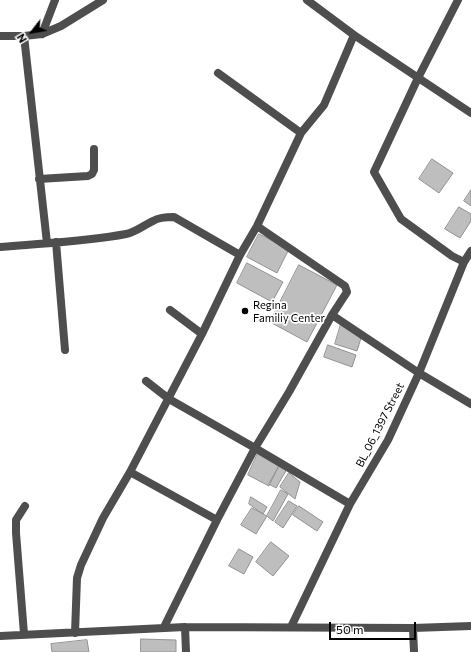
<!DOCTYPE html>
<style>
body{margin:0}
#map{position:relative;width:471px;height:652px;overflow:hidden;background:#fff;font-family:Commissioner,sans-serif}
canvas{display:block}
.north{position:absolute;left:12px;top:12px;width:40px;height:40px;-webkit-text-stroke:3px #fff;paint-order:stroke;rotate:239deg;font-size:11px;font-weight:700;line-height:16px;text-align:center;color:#000}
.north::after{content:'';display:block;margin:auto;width:14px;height:18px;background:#000;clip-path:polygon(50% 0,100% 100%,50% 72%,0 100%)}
.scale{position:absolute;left:329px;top:622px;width:87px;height:18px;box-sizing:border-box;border:2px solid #000;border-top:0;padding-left:5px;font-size:12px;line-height:14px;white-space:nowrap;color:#000;-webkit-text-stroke:3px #fff;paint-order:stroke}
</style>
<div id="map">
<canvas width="471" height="652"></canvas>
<div class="north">N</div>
<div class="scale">50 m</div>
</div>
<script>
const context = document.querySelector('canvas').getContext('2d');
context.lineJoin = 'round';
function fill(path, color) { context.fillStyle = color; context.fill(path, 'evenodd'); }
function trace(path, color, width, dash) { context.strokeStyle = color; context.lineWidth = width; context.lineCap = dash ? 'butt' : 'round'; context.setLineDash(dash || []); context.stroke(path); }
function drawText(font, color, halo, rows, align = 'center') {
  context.font = font + ' Commissioner,sans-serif'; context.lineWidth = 3.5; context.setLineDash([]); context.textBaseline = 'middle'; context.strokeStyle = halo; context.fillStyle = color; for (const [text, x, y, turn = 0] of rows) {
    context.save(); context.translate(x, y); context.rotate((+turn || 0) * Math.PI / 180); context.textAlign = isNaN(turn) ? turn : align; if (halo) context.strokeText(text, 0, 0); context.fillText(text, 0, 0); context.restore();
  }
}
const building = new Path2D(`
 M432,159L453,173L439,193L419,179Z
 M471,190V206L464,201Z
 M459,207L471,214V221L460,238L445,229Z
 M259,234L289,249L277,273L247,257Z
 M247,263L283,282L272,302L237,283Z
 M299,265L337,285L307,342L270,322Z
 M341,324L361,338L357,351L335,344Z
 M328,345L356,355L352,367L324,357Z
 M258,453L280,463L269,486L248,475Z
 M280,465L287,469L276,488L269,484Z
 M289,473L300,482L295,499L280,487Z
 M281,490L288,494L273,521L267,516Z
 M251,497L267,507L263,514L249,504Z
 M289,501L297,506L283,528L275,522Z
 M299,506L323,522L317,531L293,515Z
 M252,508L267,516L256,534L241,525Z
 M271,542L289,556L273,576L256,562Z
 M239,549L253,557L244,574L229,566Z
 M141,639L176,640V652H141Z
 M87,640L89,652H52L51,644Z`);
const street = new Path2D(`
 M307,0L354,35L471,113
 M458,0L418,78L374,172L401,219L452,256L464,262
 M42,34L55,0
 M0,36H24L47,243
 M24,36L42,34L61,26L103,0
 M218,73L301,133
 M39,179L88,176L92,174L94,170V149
 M257,226L345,286L347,292L332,315
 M56,242L65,350
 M0,247C42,243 84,242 126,234C136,232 144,225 153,221C159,217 167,217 174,217L240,255
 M170,310L202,334
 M146,381L169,399L255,448L350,504
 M130,472L217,520
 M164,627L217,520L255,448L289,392L332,315L419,373L471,404
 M185,627L186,652
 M291,627L350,504L388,440L419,373L464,262L471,251
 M413,628L414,652
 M75,633L77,578L81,565L103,518L130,472L202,334L240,255L257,226L301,133L324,105L354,35
 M24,634L16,533V520L25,506
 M0,636L185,627L413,628L471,626`);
const markers = [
 [245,311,4,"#000"]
];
const poiNames = [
 ["Regina",253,305],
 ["Familiy Center",253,318]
];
const streetNames = [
 ["BL_06_1397 Street",380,425,-63]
];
fill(building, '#bebebe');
trace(building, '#929292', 1);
trace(street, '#4e4e4e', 8);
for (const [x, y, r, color] of markers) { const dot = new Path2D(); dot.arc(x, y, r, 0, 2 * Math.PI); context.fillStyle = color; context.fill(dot); trace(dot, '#fff', 1.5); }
drawText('11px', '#000', '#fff', poiNames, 'left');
drawText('11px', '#000', '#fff', streetNames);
</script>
